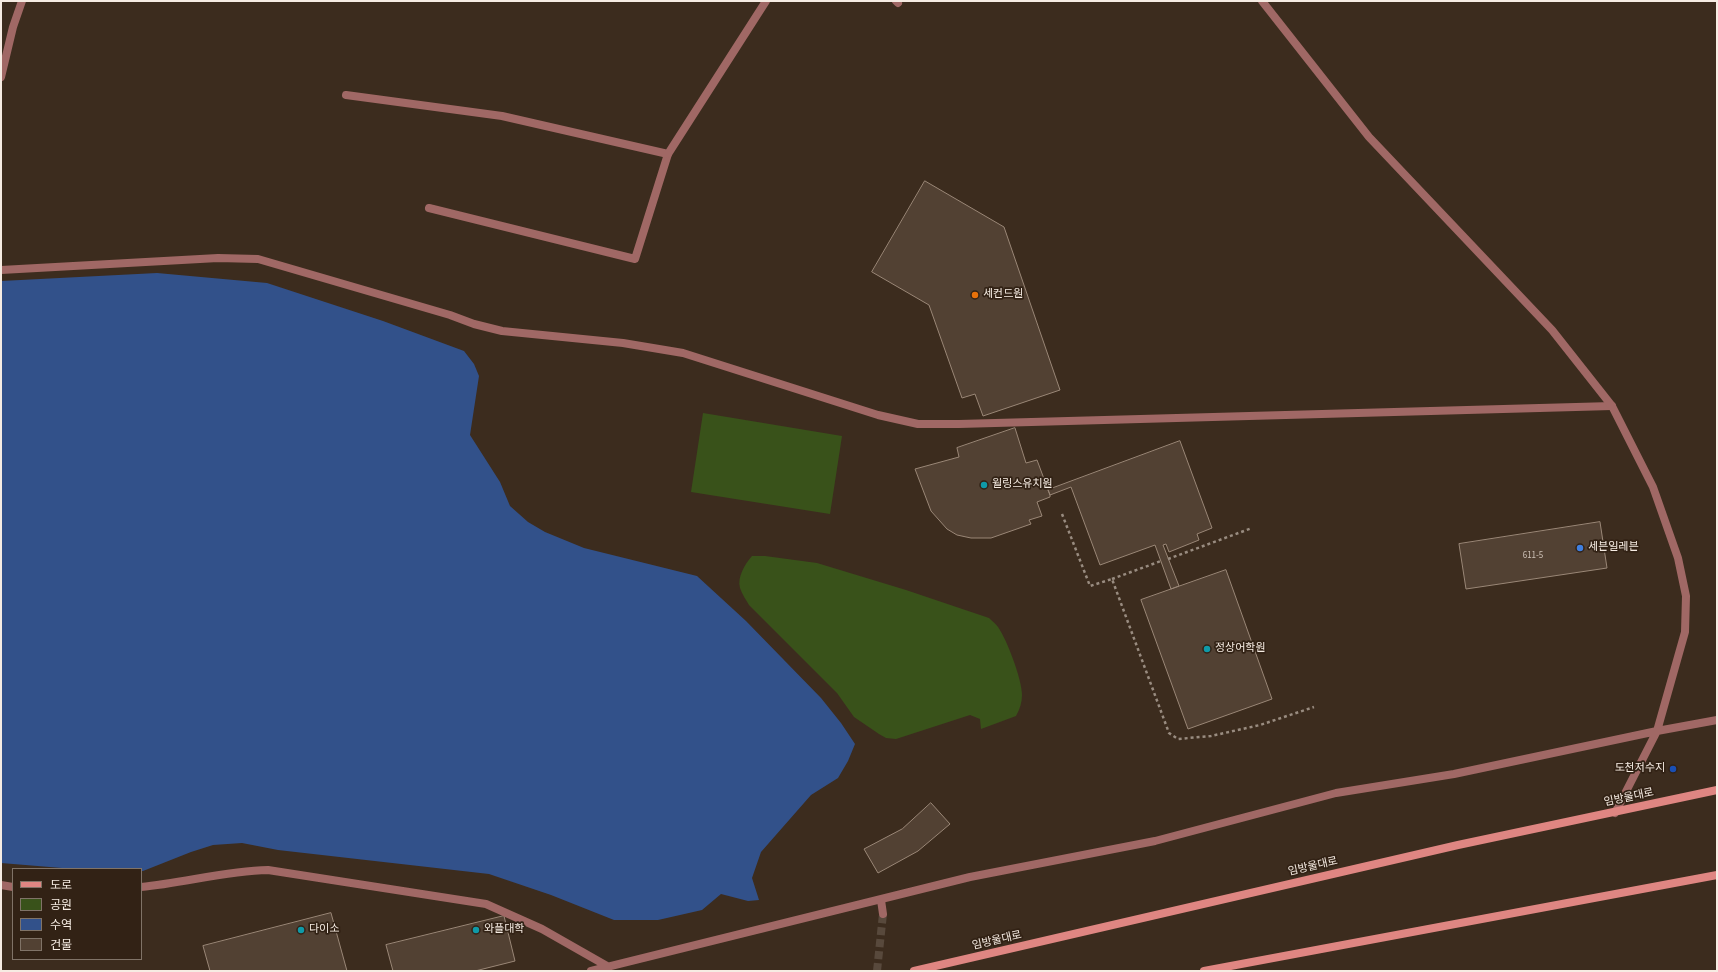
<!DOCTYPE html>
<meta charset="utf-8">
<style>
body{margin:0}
#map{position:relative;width:1718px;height:972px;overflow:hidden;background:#3c2c1e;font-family:"Source Sans 3","Noto Sans KR",sans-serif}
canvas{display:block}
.frame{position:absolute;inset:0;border:2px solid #f6ece3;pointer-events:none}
.legend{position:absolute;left:12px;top:868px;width:130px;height:92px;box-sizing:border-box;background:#322215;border:1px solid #807367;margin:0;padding:5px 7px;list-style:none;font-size:12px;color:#f6ece3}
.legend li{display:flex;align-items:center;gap:8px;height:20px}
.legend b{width:20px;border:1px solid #807367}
</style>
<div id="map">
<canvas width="1718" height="972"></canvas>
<div class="frame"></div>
<ul class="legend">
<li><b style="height:5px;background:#df8682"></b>도로</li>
<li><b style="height:11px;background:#39521a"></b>공원</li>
<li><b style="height:11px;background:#32518a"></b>수역</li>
<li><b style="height:11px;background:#524133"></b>건물</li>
</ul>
</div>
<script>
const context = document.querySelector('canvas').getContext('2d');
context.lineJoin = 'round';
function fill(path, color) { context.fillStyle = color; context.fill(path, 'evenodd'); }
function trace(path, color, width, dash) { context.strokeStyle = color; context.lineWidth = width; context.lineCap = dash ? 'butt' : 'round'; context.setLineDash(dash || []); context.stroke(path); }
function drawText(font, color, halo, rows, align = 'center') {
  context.font = font + ' "Source Sans 3","Noto Sans KR",sans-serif'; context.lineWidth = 3.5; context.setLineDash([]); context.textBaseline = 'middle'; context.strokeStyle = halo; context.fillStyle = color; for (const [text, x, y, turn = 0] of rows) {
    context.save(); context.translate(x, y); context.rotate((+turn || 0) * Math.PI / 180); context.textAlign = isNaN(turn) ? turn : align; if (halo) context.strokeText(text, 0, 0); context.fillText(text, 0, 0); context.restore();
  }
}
const green = new Path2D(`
 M703,413L842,436L830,514L691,492Z
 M752,556H765L817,563L906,590L989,618C992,621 996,624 998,627C1007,640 1022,679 1022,695C1022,702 1020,709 1016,716L981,729L980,719L970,715L896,739L886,738L879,734L854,717L837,693L749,605C746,600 742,594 740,588C737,577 745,564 752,556Z`);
const water = new Path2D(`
 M157,273L267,283L383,321L464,351L474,364L479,376L470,435L500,482L510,506L528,522L545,532L584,548L697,576L746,621L821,698L841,723L855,744L848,761L838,778L811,795L761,852L752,878L759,900L748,901L721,894L702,910L658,920H614L551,895L489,874L278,850L242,843L213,845L191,852L143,871H141V869H74L1,863V281Z`);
const building = new Path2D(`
 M925,181L1004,227L1060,390L983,416L975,394L962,398L929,305L872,272Z
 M1015,428L1026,463L1037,460L1050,495V497L1037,502L1042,516L1029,520L1031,524L991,538H971L957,535L947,529L931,511L915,469L959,457L957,448Z
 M1180,441L1212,528L1197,534L1199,540L1169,552L1166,544L1163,545L1179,586L1171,589L1155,545L1100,565L1071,487L1050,495L1048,490Z
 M1600,522L1607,568L1466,589L1459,544Z
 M1226,570L1272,699L1188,729L1141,600Z
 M931,803L950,824L918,851L878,873L864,849L902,829Z
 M331,913L347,971H210L203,946Z
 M504,916L515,961L475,971H393L386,945Z`);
const streetTunnel = new Path2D(`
 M877,971L883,914`);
const path = new Path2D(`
 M1062,514L1090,586L1112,579L1169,733L1178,739L1211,736L1260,725L1314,707
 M1168,559L1252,528
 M1112,579L1161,561`);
const lane = new Path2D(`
 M429,208L635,259L668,154
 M1,270L218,258L258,259L450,315L474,324L502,331L623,343L683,353L878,415L918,424H959L1612,406`);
const street = new Path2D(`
 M896,1L898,3
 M1262,1L1369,137L1552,330L1612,406L1653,487L1678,558L1686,596L1685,632L1657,731L1615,813
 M1,77L13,27L22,1
 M346,95L502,116L668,154L766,1
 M1,885L13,887
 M141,887C184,883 225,871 268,870L486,904L542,929L607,966
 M881,900L883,914
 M591,971L970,877L1155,841L1336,793L1454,774L1657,731L1717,720`);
const secondary = new Path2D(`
 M914,971L1458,845L1717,790
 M1204,971L1717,875`);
const markers = [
 [975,295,4,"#e8710a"],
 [984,485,4,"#0f9aa8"],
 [1580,548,4,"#3f7fe0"],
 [1207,649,4,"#0f9aa8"],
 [1673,769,4,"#1a4fb4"],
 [301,930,4,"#0f9aa8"],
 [476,930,4,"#0f9aa8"]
];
const numberNames = [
 ["611-5",1533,556]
];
const poiNames = [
 ["세컨드원",983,295],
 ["윌링스유치원",992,485],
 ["세븐일레븐",1588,548],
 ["정상어학원",1215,649],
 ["도천저수지",1665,769,"right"],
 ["다이소",309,930],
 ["와플대학",484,930]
];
const streetNames = [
 ["임방울대로",1629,798,-12],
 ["임방울대로",1313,867,-13],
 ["임방울대로",997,941,-13]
];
fill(green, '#39521a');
fill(water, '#32518a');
fill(building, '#524133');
trace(building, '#9a8777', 1);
trace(streetTunnel, '#58493c', 8, [8, 4]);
trace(path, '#998c80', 2.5, [3, 3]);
trace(lane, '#a06865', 8);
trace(street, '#a06865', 8);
trace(secondary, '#df8682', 8);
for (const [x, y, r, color] of markers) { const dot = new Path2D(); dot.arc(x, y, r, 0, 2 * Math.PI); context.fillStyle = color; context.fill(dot); trace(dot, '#322215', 1.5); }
drawText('9px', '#cdc1b7', null, numberNames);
drawText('11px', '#f6ece3', '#322215', poiNames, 'left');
drawText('11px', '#f6ece3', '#322215', streetNames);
</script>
